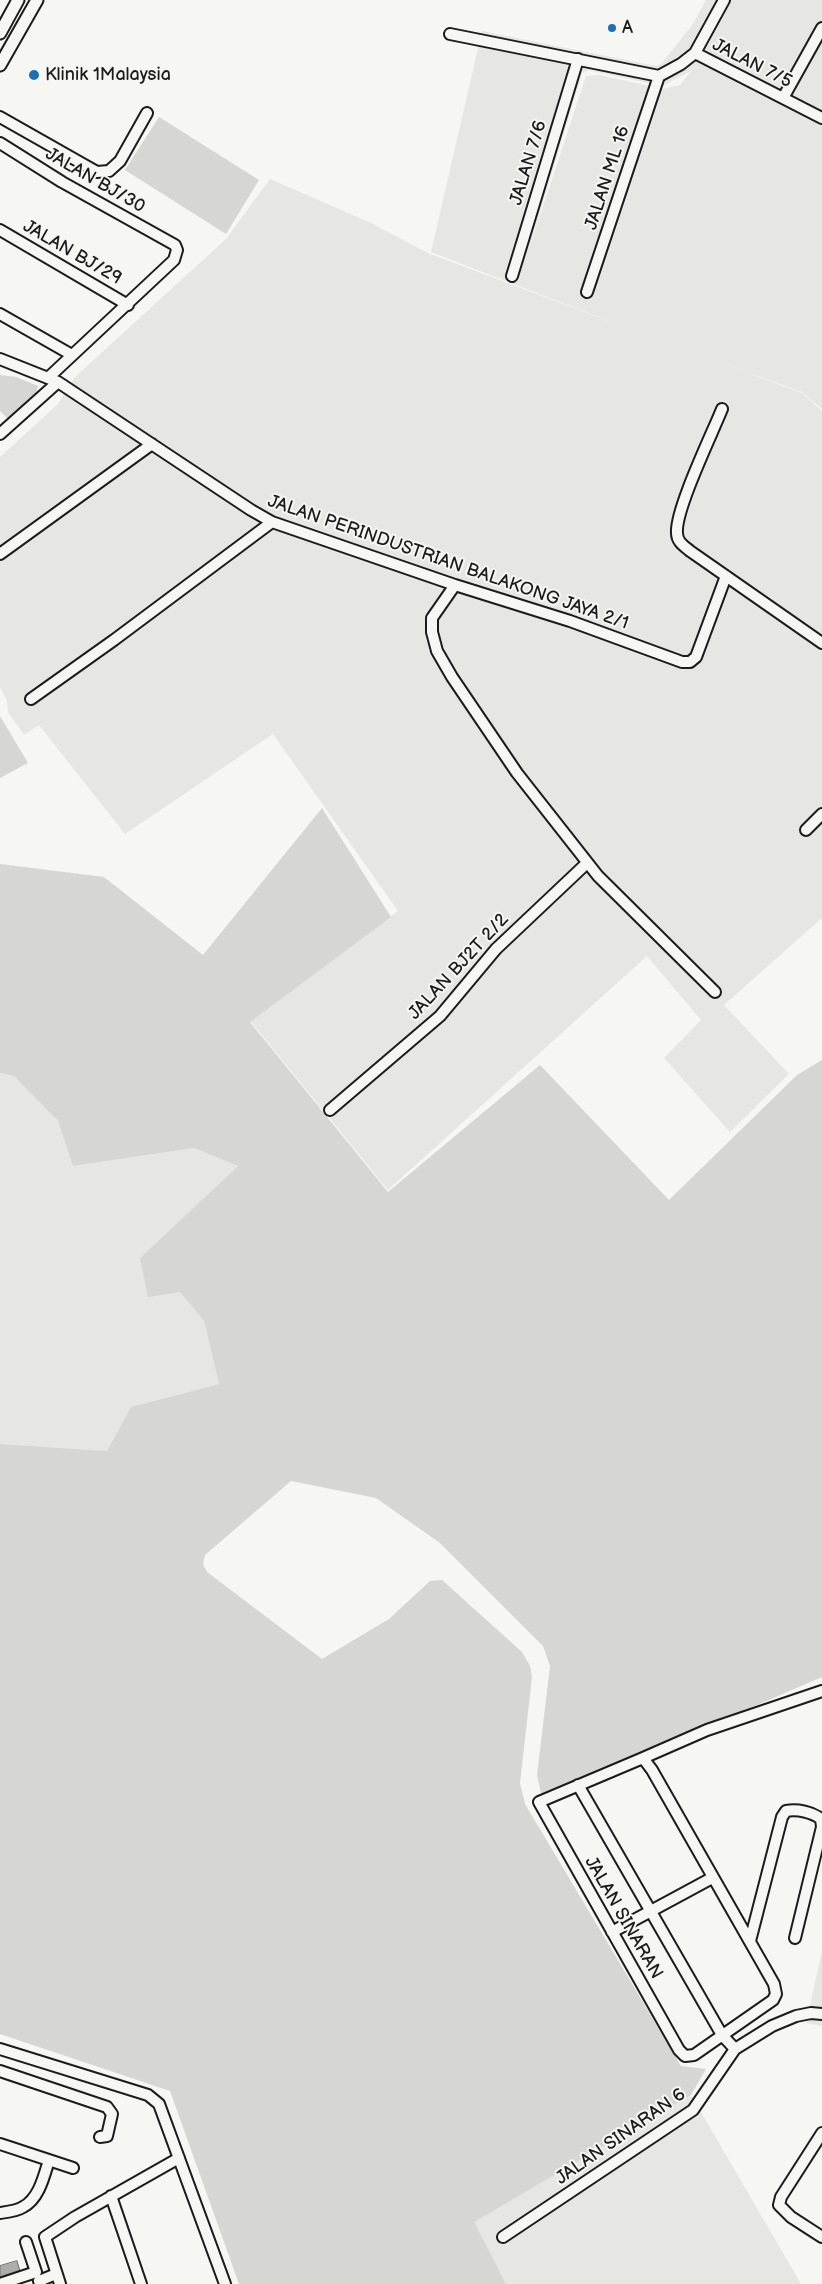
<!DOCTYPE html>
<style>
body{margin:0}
canvas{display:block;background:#f6f6f2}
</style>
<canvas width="822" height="2284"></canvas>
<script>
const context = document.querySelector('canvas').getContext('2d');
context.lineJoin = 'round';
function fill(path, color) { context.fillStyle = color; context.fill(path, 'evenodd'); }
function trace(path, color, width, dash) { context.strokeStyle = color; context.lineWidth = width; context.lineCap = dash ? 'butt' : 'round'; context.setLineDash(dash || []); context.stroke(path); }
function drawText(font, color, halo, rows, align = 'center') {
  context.font = font + ' "Balsamiq Sans",sans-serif'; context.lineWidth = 4; context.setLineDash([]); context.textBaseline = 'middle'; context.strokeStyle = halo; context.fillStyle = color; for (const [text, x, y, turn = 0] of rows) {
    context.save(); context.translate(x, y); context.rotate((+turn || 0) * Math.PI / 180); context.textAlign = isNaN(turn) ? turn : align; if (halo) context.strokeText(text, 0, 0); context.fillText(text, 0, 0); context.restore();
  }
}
const built = new Path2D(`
 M706,0H822V409L802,392L710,359L802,393L822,411V918L724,1005L789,1074L730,1132L664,1058L701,1020L647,956L388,1190L248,1018L398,911L273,734L125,834L39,725L24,735L8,712L7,700L0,687V457L58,404L75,377L226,239L270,179L371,223L428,253L635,331L431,252L482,31L656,66L662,63L693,24ZM588,70L662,86L691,71L680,85L663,89L599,75L586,76L528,252L582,73Z
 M0,1073L14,1076L58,1121L73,1166L194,1148L238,1166L140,1258L180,1292L204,1321L219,1384L131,1407L107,1451L0,1444Z
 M822,1951V2026L806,2023Z
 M691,2095L801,2284H506L473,2222Z`);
const green = new Path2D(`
 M159,117L259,180L226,234L125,170Z
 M0,375L16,377L38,386L36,394L10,421L0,411Z
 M0,716L28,763L0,778Z
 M322,808L391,917L250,1022L388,1192L540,1065L669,1200L797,1075L822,1060V1677L542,1798L537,1775L550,1666L543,1646L440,1543L376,1498L291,1481L205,1555L203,1564L207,1572L322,1659L389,1619L430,1581L442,1580L522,1652L530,1666L532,1677L520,1783L525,1804L681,2066L706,2069L691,2095L474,2222L506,2284H239L170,2091L0,2034V1444L107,1451L131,1407L219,1384L204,1321L180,1292L148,1297L140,1258L238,1166L194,1148L73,1166L58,1121L14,1076L0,1073V864L104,877L203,955Z`);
const water = new Path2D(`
 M17,2261L20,2271L0,2278V2266Z`);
const minor = new Path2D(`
 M450,34L659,76L681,64L695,53L724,0
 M695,53L822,118
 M783,98L822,28
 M0,117L97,172L109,171L120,161L147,113
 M0,143L62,182L175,245L177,250L174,260L49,377
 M0,230L128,305
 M512,276L578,59
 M587,292L659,76
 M0,314L72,355
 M0,359L58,382L251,510L272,522L455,585L570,621L682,662H690L696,657L726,576
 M722,409C712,434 675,510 677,533C677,542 684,546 690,551L822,643
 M0,434L58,382
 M0,554L152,444
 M455,585L432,618V632L437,651L452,677L517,773L598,876L715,992
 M31,699L114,640L272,522
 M806,830L822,814
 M330,1110L440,1016L496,949L587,863
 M643,1758L652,1770L774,1984L776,1994L773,2000L694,2055L685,2056L679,2050L539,1802Z
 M643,1758L707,1730L822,1691
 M578,1785L722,2035L735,2049
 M612,1932L712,1878
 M750,1941L782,1817L786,1811C798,1809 812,1812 821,1819L822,1827L795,1938
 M0,2049L148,2095L159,2104L225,2284
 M0,2071L107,2107L112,2114L107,2136L100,2137
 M822,2133L781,2197L779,2205L791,2217L822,2237
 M0,2144L73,2168
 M111,2196L141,2284
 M0,2213C7,2212 17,2211 23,2207C39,2199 44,2176 49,2160
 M503,2237L693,2110L735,2049L772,2026L796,2016L811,2013L822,2014
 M0,2284L36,2272L26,2242
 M40,2284L39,2281L56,2274
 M60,2284L45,2237L75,2217L179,2158`);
const tertiary = new Path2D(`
 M0,33L18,0
 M0,65L37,0`);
const markers = [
 [612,28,5,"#1f6fb2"],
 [34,75,6,"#1f6fb2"]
];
const poiNames = [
 ["A",622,28],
 ["Klinik 1Malaysia",45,75]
];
const streetNames = [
 ["JALAN 7/5",752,64,27],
 ["JALAN 7/6",529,163,-73],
 ["JALAN ML 16",608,178,-72],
 ["JALAN BJ/30",95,181,30],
 ["JALAN BJ/29",72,253,30],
 ["JALAN PERINDUSTRIAN BALAKONG JAYA 2/1",448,563,19],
 ["JALAN BJ2T 2/2",459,967,-47],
 ["JALAN SINARAN",623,1918,60],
 ["JALAN SINARAN 6",621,2137,-35]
];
fill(built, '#e6e6e2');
fill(green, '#d6d6d2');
fill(water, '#acaca9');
trace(water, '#727271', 1);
trace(minor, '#1c1c1c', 14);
trace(tertiary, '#1c1c1c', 15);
trace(minor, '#f6f6f2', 10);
trace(tertiary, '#f6f6f2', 11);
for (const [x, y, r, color] of markers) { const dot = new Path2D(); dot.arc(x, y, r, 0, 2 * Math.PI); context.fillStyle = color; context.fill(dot); trace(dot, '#f6f6f2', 2); }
drawText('18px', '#1c1c1c', '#f6f6f2', poiNames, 'left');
drawText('18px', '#1c1c1c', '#f6f6f2', streetNames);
</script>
